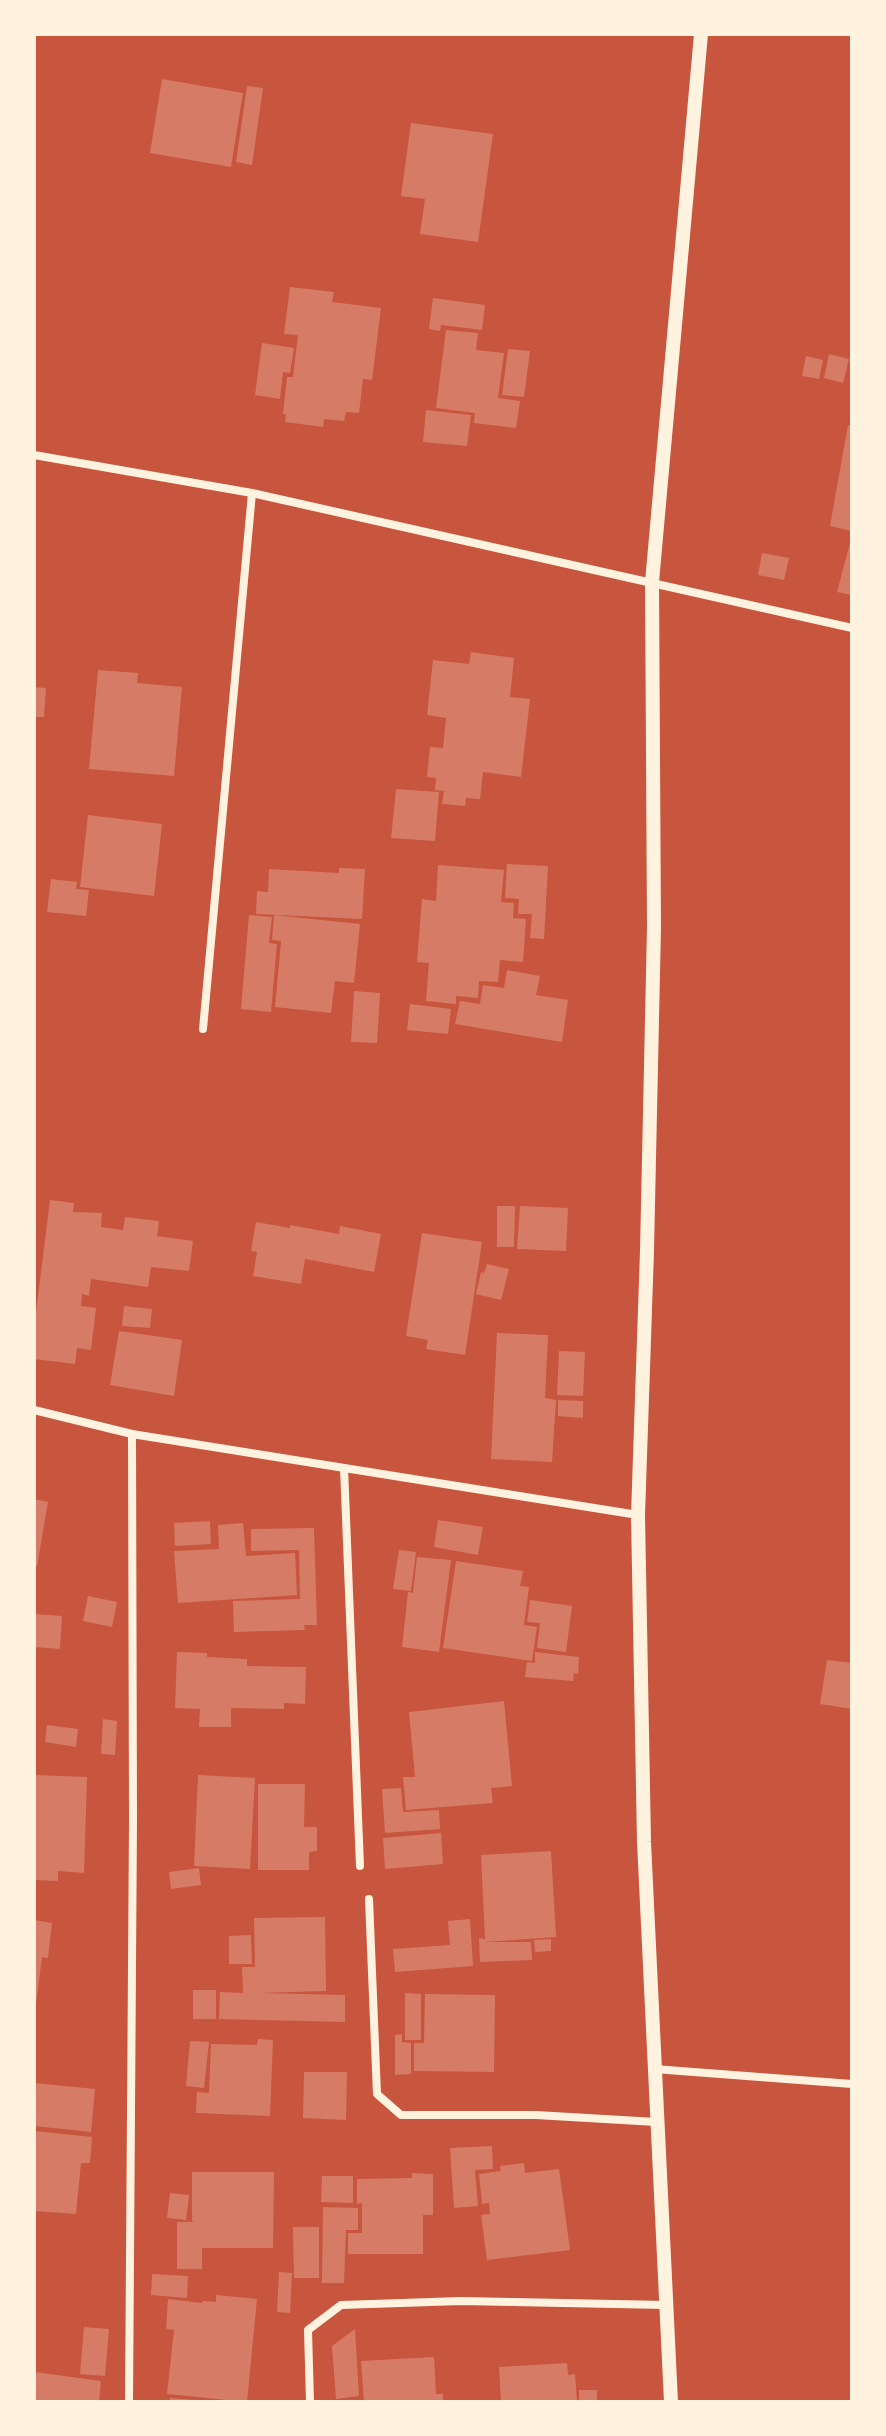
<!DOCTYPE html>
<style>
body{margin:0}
#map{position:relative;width:886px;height:2436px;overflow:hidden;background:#c8553d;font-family:"PT Sans Narrow",sans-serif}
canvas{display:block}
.frame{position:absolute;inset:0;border:36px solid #fff3e0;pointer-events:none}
</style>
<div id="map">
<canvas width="886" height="2436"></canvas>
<div class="frame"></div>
</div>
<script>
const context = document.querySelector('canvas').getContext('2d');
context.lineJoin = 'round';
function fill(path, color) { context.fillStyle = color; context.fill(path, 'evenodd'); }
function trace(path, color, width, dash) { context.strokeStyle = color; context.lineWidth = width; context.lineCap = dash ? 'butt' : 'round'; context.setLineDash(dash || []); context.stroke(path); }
const building = new Path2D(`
 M162,79L243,93L231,167L150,153Z
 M247,86L263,88L252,165L236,162Z
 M411,123L493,134L478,242L420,234L425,199L401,196Z
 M290,287L334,292L332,302L381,308L372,380L363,379L359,413L346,412L344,421L324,419L323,427L285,422L286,414H283L287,377H293L298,335L284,334Z
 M433,298L485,305L482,330L441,325L440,331L429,329Z
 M446,330L478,333L476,350L504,353L498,398L520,401L516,428L474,423L475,413L436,408Z
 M262,343L294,348L290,373L283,372L280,399L255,395Z
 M508,349L530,351L524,397L502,395Z
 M829,354L849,359L843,383L824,378Z
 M806,356L823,360L819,379L802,376Z
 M426,410L471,415L467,446L423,442Z
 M848,425L852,426V531L830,526Z
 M851,539H852V595L837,592Z
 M762,553L789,558L784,580L758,575Z
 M471,652L514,658L510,697L530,699L521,777L483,772L480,799L466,798L465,806L442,804L444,791L435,790L436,778L427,777L430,747L443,748L446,718L427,715L433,660L469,664Z
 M98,670L138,673L137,683L182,687L174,776L89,769Z
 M34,687L46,688L44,717H34Z
 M396,789L439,792L435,841L391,838Z
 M88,815L162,824L154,896L80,887Z
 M507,864L548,866L544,939L530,938L532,914H518L519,899L505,898Z
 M438,865L504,870L501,902L514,903L513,918L526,919L523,962L500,960L498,982L479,981L478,998L456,996V1004L426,1001L429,963L417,962L422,899L436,901Z
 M339,868L365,869L362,919L256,914L257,891L268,892L269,869L339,873Z
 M51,879L77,882L76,889L89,890L86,916L47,912Z
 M249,915L272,917L269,943L277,944L271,1012L241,1009Z
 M274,915L360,924L354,983L335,981L331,1013L275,1007L281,941L272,940Z
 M507,970L540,976L536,995L568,1000L562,1042L455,1024L460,1001L480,1004L483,985L504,988Z
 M354,991L380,993L377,1043L351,1042Z
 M410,1004L451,1009L448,1034L407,1030Z
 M50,1200L74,1203L73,1212L102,1213L101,1227L123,1230L125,1217L159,1221L157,1236L193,1241L189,1271L151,1267L148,1287L91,1279L89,1296L82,1294L81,1306L96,1308L91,1350L77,1348L75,1364L34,1359V1328Z
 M497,1206H515L514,1247H497Z
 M520,1206L568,1208L566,1251L517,1249Z
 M256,1222L290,1228V1225L339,1234L340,1226L381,1234L374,1272L305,1259L301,1284L253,1276L257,1252L251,1251Z
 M422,1233L482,1242L465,1355L426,1349L428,1340L406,1336Z
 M487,1264L509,1269L501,1300L476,1294L481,1272L484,1273Z
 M124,1306L152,1309L150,1328L122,1326Z
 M119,1331L182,1340L174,1396L110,1385Z
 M497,1333L548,1335L545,1398L556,1400L552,1462L491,1459Z
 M559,1351L585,1352L583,1396L557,1395Z
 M558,1400L583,1401V1418L558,1416Z
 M34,1499L48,1502L37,1566L34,1565Z
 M438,1520L483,1527L478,1555L434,1547Z
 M210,1521L211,1544L175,1546L174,1523Z
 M243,1523L246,1556L295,1553L297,1595L178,1603L174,1551L219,1549L218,1525Z
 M314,1528L317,1625H304L305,1630L234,1632L233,1601L300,1599L299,1550L251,1551V1529Z
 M399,1550L416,1552L411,1591L393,1589Z
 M417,1557L451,1560L439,1652L402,1647L408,1592L413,1593Z
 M456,1561L523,1571L520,1586L529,1587L524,1625L537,1627L532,1661L443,1648Z
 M88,1596L117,1602L112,1627L83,1621Z
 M530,1600L572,1606L566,1652L537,1648L540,1623L527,1622Z
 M34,1614L62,1616L60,1649L34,1647Z
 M177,1652L207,1653V1657L247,1659V1666L306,1667L305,1704L284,1703V1709L231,1708V1727H199L200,1709L175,1708Z
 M535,1652L579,1657L578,1674L574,1673L573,1681L525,1677L527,1662L535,1663Z
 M827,1660L852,1663V1709L820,1704Z
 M504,1701L512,1786L491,1788L493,1803L406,1810L403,1777H415L409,1712Z
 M103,1719L117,1721L115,1755L101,1754Z
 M47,1725L78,1729L76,1747L45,1742Z
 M34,1775L87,1777L84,1873L58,1871V1881L34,1880Z
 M198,1775L255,1778L250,1869L194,1866Z
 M258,1784H305L304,1827H317V1851L309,1852V1870H258Z
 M401,1788L403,1812L439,1810L440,1829L385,1833L382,1789Z
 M441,1833L443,1864L385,1869L383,1838Z
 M551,1851L556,1937L484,1942H531L532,1960L480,1962L479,1938L485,1939L481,1855Z
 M199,1868L201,1885L171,1889L169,1872Z
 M325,1917L326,1991L259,1993L345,1995V2022L219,2019L220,1992L243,1993L242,1967H255L254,1918Z
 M470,1919L473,1966L395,1972L393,1949L450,1945L448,1921Z
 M34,1920L52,1923L48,1958L42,1957L36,2004H34Z
 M251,1935L252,1964H229V1936Z
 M551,1939V1951L535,1952L534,1940Z
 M193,1990H216V2019H193Z
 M405,1993L421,1994V2040H405Z
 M425,1994L495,1995L494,2072L414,2071V2043H424Z
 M402,2034V2042L411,2043V2074L395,2075V2035Z
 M258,2039L273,2040L270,2116L196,2113L197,2092L209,2093L211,2044L257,2045Z
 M190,2041L209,2042L204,2088L186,2086Z
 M304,2072H347L346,2120L303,2118Z
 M34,2083L95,2089L91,2132L34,2126Z
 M34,2131L92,2137L90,2163H81L76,2214L34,2211Z
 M492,2146L493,2169L475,2170L478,2206L454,2208L450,2148Z
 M524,2163L525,2173L559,2169L570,2250L487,2260L481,2215L490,2214L489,2203L482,2204L479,2174L501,2171L500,2166Z
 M192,2172H274L273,2248H202V2269H177V2222H194L192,2221Z
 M412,2173L433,2174V2215H423V2254H348V2233H362V2203L357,2204V2179L412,2178Z
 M322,2176H353V2203L321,2202Z
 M170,2193L189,2195L186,2220L167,2218Z
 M323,2207L358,2208V2230H346L344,2283H322Z
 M293,2227H319V2278H294Z
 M279,2272L292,2273L290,2313L277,2312Z
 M152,2274L188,2276L187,2298L151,2295Z
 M216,2295L257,2299L247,2402L167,2394L174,2330L166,2329L168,2299L202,2303L203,2301L216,2302Z
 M84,2327L109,2329L105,2376L80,2374Z
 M355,2329L359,2396L336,2399L332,2346Z
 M434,2357L436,2394H443V2402H364L361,2361Z
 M567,2363L568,2375L575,2374L577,2402H501L499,2367Z
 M35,2372L101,2381L99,2402H34Z
 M579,2390H597V2402H579Z
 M170,2398L194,2400V2402H170Z`);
const minor = new Path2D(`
 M34,455L252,493L852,628
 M203,1029L252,493
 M34,1410L132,1434
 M344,1468L360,1866
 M369,1899L377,2094L401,2115H536L656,2122
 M654,2069L852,2084
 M129,2402L133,1820L132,1434L638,1515
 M310,2402L308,2330L341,2305L461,2301L666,2305`);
const tertiary = new Path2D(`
 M671,2402L644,1842L638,1515L647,1251L654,927L652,582L701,34`);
fill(building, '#d67c66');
trace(minor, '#fff3e0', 8);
trace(tertiary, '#fff3e0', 14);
</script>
